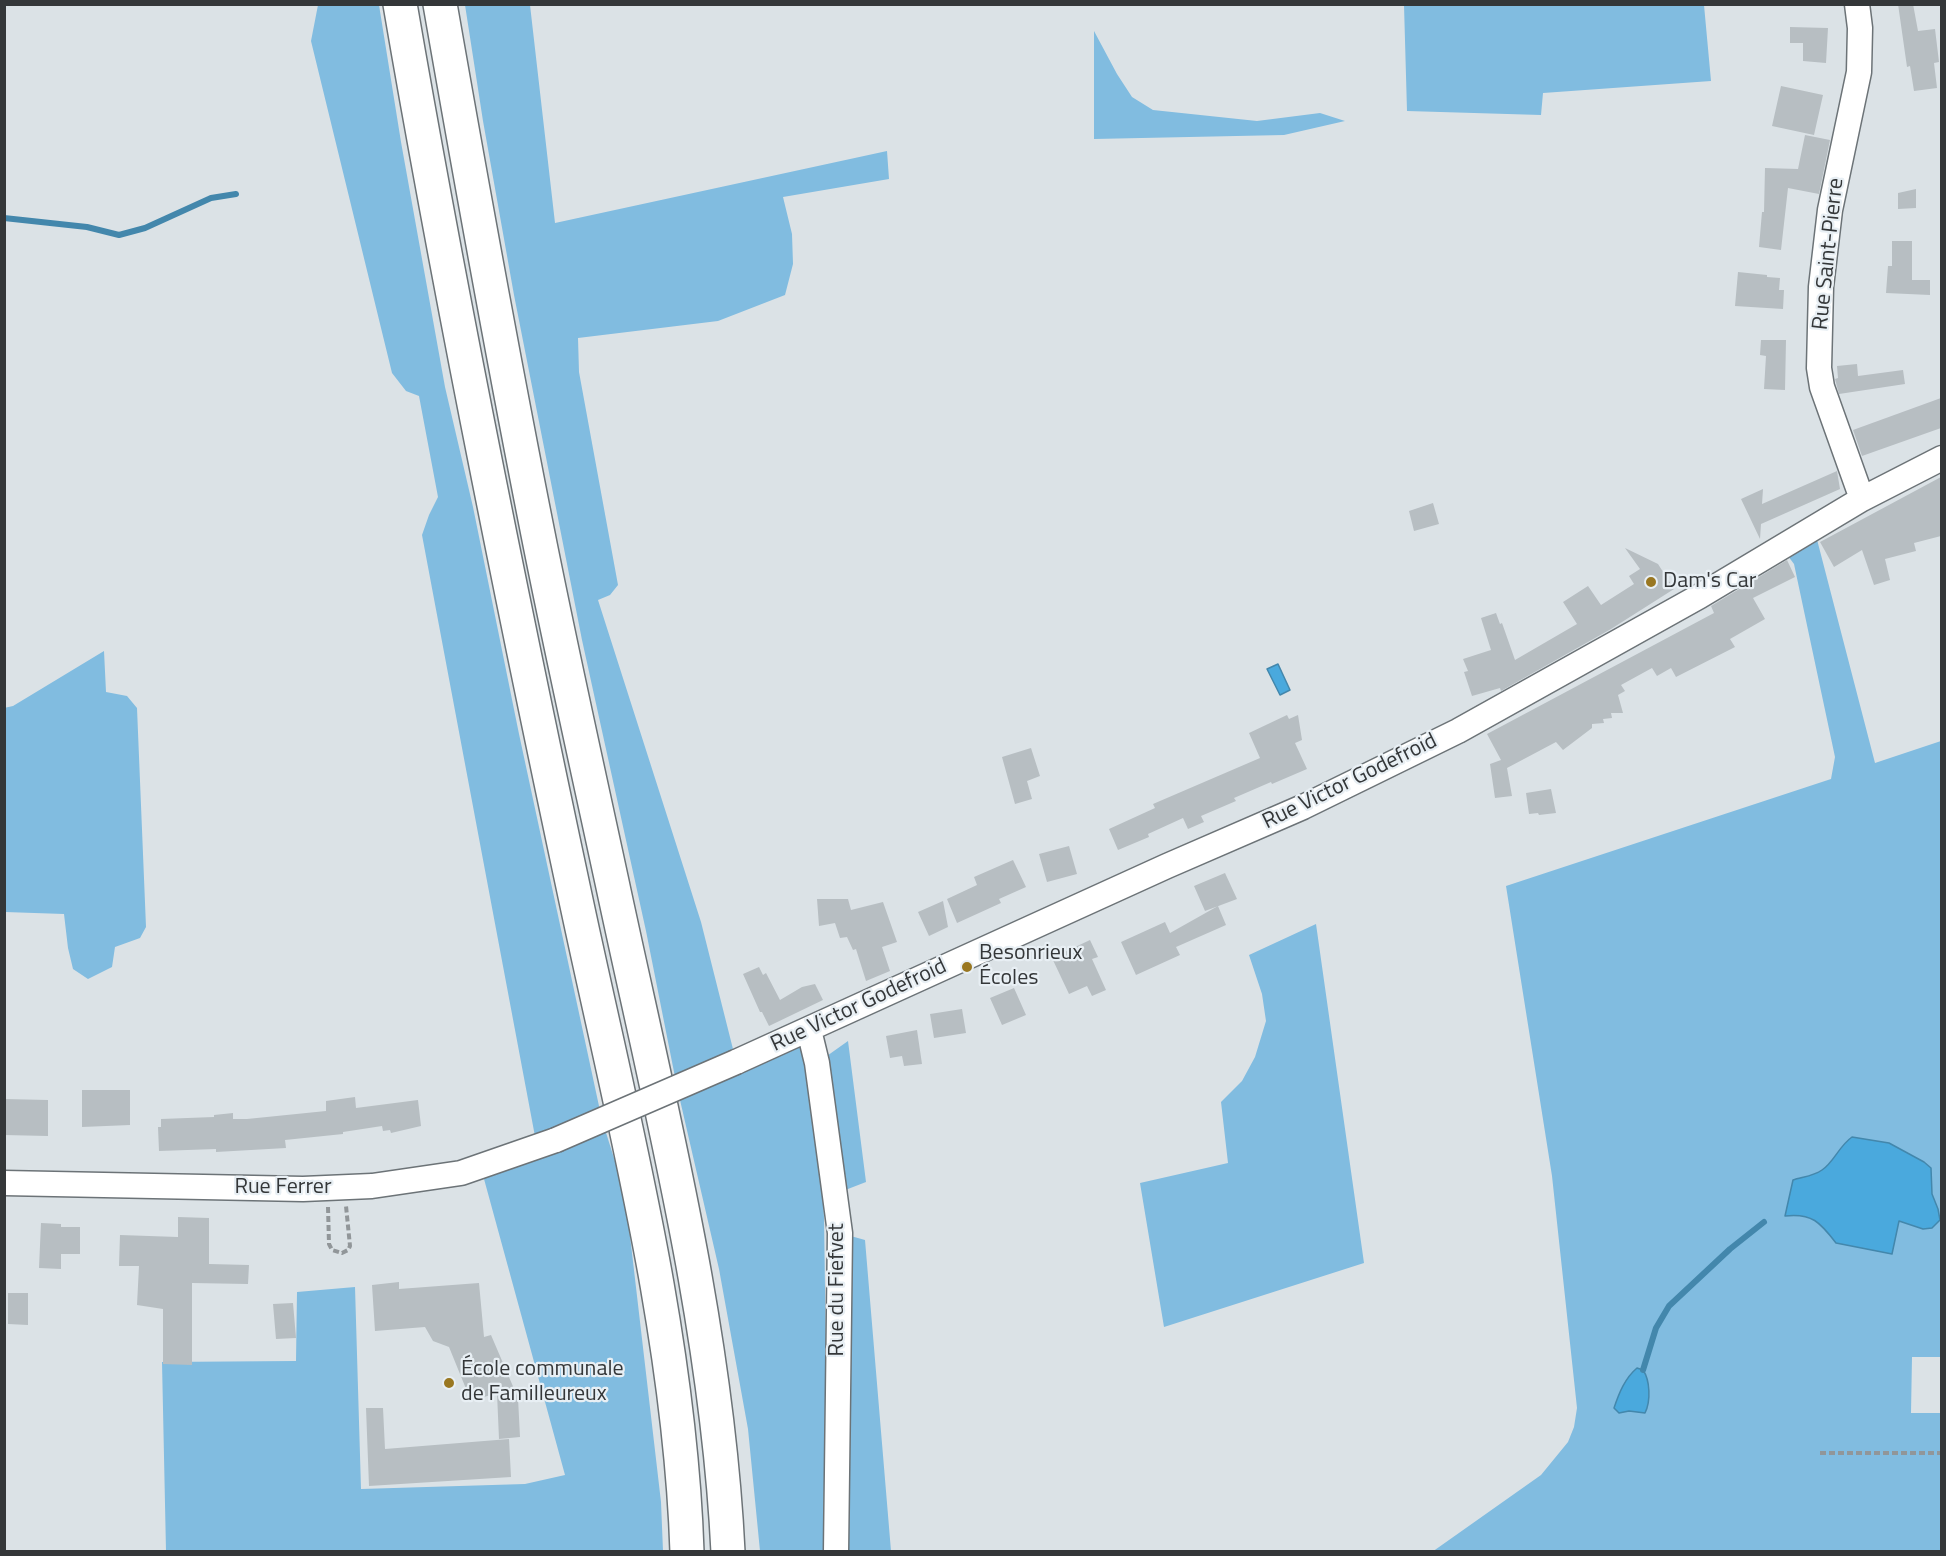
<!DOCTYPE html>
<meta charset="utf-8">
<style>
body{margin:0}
#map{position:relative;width:1946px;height:1556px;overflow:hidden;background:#dbe2e6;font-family:"Titillium Web",sans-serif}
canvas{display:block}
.frame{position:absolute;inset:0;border:6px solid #343739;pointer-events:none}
</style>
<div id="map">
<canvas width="1946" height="1556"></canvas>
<div class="frame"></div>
</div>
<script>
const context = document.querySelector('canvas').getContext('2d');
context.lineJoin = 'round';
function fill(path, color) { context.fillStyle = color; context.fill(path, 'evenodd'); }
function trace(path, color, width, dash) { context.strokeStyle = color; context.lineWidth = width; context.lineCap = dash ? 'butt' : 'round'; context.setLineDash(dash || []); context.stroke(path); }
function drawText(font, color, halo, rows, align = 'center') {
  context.font = font + ' "Titillium Web",sans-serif'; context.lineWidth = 4.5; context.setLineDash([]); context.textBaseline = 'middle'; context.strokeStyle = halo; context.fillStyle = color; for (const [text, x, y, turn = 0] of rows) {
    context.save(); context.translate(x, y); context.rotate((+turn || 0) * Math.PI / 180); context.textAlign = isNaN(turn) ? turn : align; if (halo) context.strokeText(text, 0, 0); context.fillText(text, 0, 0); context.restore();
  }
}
const green = new Path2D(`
 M318,5H379L401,142L445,387L473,507L519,734L602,1120L625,1193L661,1502L663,1551H166L162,1362L296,1361L297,1292L355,1287L361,1489L525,1484L565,1475L481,1168L537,1147L422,535L429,515L438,497L419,396L406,391L392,373L311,41Z
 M465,5H530L555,223L887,151L889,179L783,197L792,234L793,264L785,295L718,321L578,338L579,372L618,585L610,595L598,600L701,922L736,1061L793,1045L800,1048L815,1063L824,1217L826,1360L823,1551H760L748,1429L719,1269L677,1087L646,931L582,640L514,295L483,121Z
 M1404,5H1704L1711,81L1543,93L1541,115L1407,111Z
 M1094,31L1117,74L1132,97L1153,110L1257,121L1320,113L1345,121L1284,135L1094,139Z
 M1814,528L1875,763L1941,741L1942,1357H1912L1911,1413H1941V1551L1432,1552L1541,1475L1568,1442L1574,1427L1577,1408L1552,1176L1506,886L1831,779L1835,757L1794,564L1782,548Z
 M104,651L106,692L127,696L137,708L146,927L140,938L115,947L112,967L88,979L73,969L68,948L64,914L5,912L4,708L13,706Z
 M1316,924L1364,1263L1164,1327L1140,1183L1228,1163L1221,1102L1242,1081L1255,1057L1266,1021L1262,994L1249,955Z
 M848,1041L866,1182L835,1194L817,1063Z
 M840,1233L865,1240L891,1551L836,1552Z`);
const water = new Path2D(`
 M1278,664L1290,690L1280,695L1267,669Z
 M1852,1137L1889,1143L1924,1162L1931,1168L1932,1194L1938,1209L1940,1220L1932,1228L1923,1229L1899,1221L1892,1254L1836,1243C1820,1222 1812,1213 1785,1216L1793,1180C1802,1177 1814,1176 1822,1170C1834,1162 1839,1146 1852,1137Z
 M1637,1368L1643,1370C1650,1380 1651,1401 1645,1413L1629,1411L1619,1413L1614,1408C1619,1393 1625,1378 1637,1368Z`);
const stream = new Path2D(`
 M4,218L87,227L119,235L145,228L211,198L236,194
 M1643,1370L1656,1328L1669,1306L1730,1249L1764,1222`);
const building = new Path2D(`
 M1898,4H1913L1918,31L1935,29L1939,62L1934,63L1937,88L1914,91L1910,66L1907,67Z
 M1790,27L1828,28L1826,63L1803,61V43H1790Z
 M1781,86L1823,95L1814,135L1772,126Z
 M1805,135L1830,140L1819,194L1788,188L1781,250L1759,247L1762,212H1764L1765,168L1798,169Z
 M1916,189V208L1898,209V193Z
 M1892,241H1912V280H1930V295L1886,293L1888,266H1892Z
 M1738,272L1767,275V277L1780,278L1779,290H1784L1783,309L1735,306Z
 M1761,340H1786L1785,390L1764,389L1766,356L1760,355Z
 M1857,364L1858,376L1903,370L1905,384L1839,394L1835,379L1838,378L1837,366Z
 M1941,398V428L1862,456L1853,430Z
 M1837,471L1840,489L1761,524L1760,539L1741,499L1763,489L1762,504Z
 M1941,477V536L1914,543L1916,551L1885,559L1890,580L1874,585L1862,550L1834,567L1820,542Z
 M1433,503L1439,524L1414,531L1409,511Z
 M1625,548L1658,564L1674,589L1611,629L1501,691L1500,688L1472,696L1464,672L1468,671L1463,659L1491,650L1481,618L1496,613L1500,624L1502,623L1515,660L1577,624L1563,602L1588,586L1601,605L1634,584L1629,576L1640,569Z
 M1787,560L1795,577L1753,598L1765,619L1730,639L1735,647L1676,677L1671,668L1657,676L1652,668L1621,685L1625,691L1618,695L1623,713H1611L1612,718L1603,719L1604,723L1592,724V728L1563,750L1556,742L1507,768L1512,796L1495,798L1490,764L1501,760L1487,734L1714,613L1711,606Z
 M1287,715L1289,719L1298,715L1302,740L1295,743L1307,769L1272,784L1271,782L1234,798L1236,801L1201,816L1204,822L1188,829L1183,818L1148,834L1149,837L1118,850L1109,829L1155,808L1153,804L1260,758L1249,733Z
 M1031,748L1040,776L1027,781L1032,799L1015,804L1002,757Z
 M1551,789L1556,813L1539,815L1538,813L1529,814L1526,793Z
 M1069,846L1077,874L1047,882L1039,854Z
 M1013,860L1026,887L999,899L1001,903L957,923L947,899L977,885L974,877Z
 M1225,873L1237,899L1205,911L1194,886Z
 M817,899H848L851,910L883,902L897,942L882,947L890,971L866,981L856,949L853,950L847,937L840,938L835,923L819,926Z
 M943,901L948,927L929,936L918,912Z
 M1218,906L1226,925L1176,947L1180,955L1136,975L1121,942L1165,922L1170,933Z
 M1090,940L1098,957L1092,959L1106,990L1092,996L1087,986L1069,994L1052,958Z
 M759,967L763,975L766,973L780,1000L802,987L815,984L823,1000L769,1026L762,1012H760L743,974Z
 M1014,988L1026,1015L1002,1025L990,998Z
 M962,1009L966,1033L934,1038L930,1014Z
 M917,1030L922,1064L904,1066L902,1056L890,1058L886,1036Z
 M82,1090H130V1125L82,1127Z
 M355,1097L356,1108L418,1100L421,1126L391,1133L390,1130L383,1131L382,1126L343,1132V1134L285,1140L286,1148L216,1152V1149L159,1151L158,1127H161V1119L214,1117V1115L233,1113V1119H247L326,1111V1101Z
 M4,1099L48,1100V1136L4,1135Z
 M178,1217L209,1218V1264L249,1265L248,1284L192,1283V1365L163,1364V1309L137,1305L139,1266H119L120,1235L178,1237Z
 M41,1223L61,1224V1227H80V1254H61V1269L39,1268Z
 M399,1282V1289L479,1283L484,1337L491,1335L518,1398L520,1437L499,1439L497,1393L471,1401L449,1347L433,1341L425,1327L375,1331L372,1285Z
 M8,1293H28V1325L8,1324Z
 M293,1303L296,1338L276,1339L273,1304Z
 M366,1408H383L385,1449L509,1439L511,1477L369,1486Z`);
const path = new Path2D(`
 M328,1207L329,1244L332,1250L342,1253L348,1250L350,1246L346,1206
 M1820,1453H1942`);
const minor = new Path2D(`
 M1857,4L1860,28L1859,72L1830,210L1821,287L1819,368L1822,387L1862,499
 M809,1030L817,1063L840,1233L836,1552
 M736,1062L1167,866L1303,807L1458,731L1700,596L1862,499L1942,458
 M4,1183L303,1189L372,1186L461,1173L556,1140`);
const highway = new Path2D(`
 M400,4C452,306 513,606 577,905C622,1116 680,1335 687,1552
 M440,4C471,181 503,358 538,534C561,650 587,766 612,882C659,1103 717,1325 728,1552`);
const minorBridge = new Path2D(`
 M556,1140L736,1062`);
const markers = [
 [1651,582,6,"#997721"],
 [967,967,6,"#997721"],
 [449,1383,6,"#997721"]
];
const streetNames = [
 ["Rue Saint-Pierre",1829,254,-84],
 ["Rue Victor Godefroid",1350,782,-26],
 ["Rue Victor Godefroid",859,1006,-25],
 ["Rue Ferrer",283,1188],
 ["Rue du Fiefvet",838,1290,-90]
];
const poiNames = [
 ["Dam's Car",1663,582],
 ["Besonrieux",979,954],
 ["Écoles",979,979],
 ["École communale",461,1370],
 ["de Familleureux",461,1395]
];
fill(green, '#81bce0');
fill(water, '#4aa9dd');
trace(water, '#4387ac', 1.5);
trace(stream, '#4387ac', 6);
fill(building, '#b7bec2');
trace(minor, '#6c7377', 27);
trace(highway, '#6c7377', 36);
trace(path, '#919699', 4, [6, 3]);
trace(minor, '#fff', 24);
trace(highway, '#fff', 33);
trace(minorBridge, '#6c7377', 27, []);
trace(minorBridge, '#fff', 24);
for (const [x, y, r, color] of markers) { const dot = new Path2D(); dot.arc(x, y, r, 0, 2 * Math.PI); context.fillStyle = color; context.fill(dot); trace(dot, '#e8eff4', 2); }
drawText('22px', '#343739', '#e8eff4', streetNames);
drawText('22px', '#343739', '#e8eff4', poiNames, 'left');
</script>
